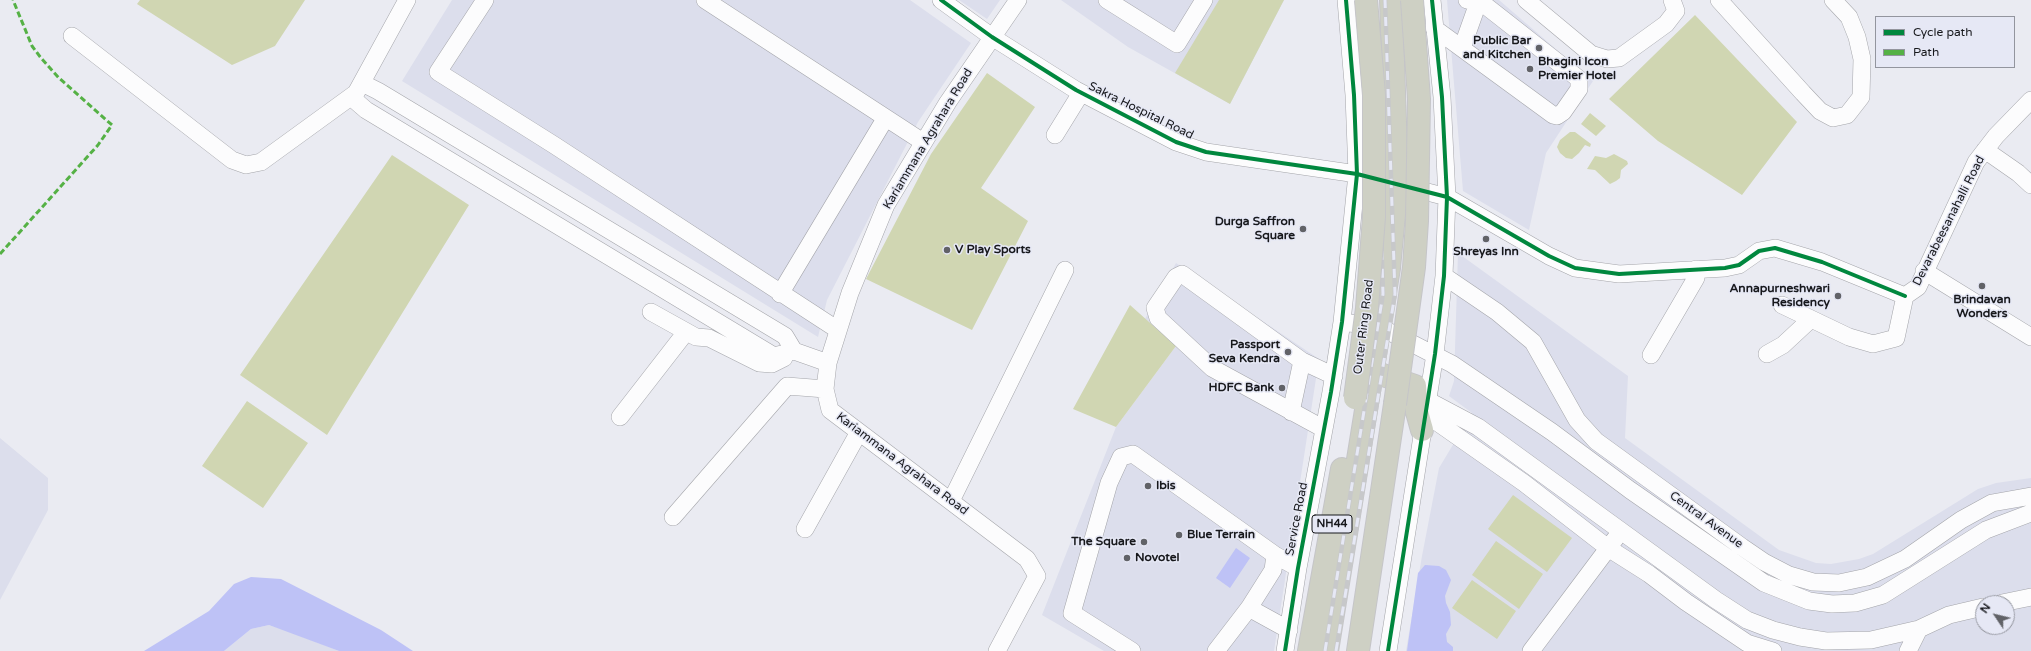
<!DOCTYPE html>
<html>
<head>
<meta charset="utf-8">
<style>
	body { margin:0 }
	#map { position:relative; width:2031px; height:651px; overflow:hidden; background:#eaebf2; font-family:"Varela Round",sans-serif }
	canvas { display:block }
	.legend { position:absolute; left:1875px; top:16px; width:140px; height:52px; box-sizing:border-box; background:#e6e8f5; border:1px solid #93959e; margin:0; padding:5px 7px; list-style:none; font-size:12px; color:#17181c }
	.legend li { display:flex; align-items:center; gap:8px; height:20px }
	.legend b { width:20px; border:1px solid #93959e }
	.north { position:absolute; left:1975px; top:595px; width:40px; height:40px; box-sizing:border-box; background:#e6e8f5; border:1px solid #93959e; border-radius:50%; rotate:305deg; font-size:11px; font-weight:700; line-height:16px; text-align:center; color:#17181c }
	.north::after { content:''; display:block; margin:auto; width:14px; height:18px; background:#616267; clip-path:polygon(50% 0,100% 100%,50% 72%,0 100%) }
</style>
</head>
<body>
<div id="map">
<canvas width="2031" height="651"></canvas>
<ul class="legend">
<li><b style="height:5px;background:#00873e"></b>Cycle path</li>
<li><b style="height:5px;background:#55b145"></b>Path</li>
</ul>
<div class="north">N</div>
</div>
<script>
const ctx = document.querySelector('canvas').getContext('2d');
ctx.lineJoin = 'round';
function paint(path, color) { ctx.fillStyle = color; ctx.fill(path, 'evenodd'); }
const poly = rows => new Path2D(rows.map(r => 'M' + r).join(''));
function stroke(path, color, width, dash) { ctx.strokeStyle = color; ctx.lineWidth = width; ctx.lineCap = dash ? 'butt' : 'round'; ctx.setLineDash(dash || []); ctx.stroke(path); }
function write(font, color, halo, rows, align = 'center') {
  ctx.font = font + ' "Varela Round",sans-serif'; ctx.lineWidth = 3; ctx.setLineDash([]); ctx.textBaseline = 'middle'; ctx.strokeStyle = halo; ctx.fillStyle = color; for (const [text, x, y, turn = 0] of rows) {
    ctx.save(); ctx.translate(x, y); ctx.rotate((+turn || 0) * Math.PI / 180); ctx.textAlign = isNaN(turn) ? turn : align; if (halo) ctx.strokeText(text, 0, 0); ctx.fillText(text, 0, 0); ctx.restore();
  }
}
paint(poly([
	[452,0,910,0,971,43,918,122,827,300,818,337,402,81],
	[959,0,1000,0,987,19],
	[1061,0,1284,0,1230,104,1128,47],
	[1447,0,1499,0,1593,81,1546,153,1529,230,1463,191],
	[1458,253,1628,376,1625,438,1779,550,1816,563,1831,564,1859,559,1873,554,1978,489,1996,483,2031,478,2031,651,1406,651,1422,556,1439,468,1472,413,1449,396,1454,381],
	[1983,603,2007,603,2007,627,1983,627],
	[1176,263,1319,359,1274,651,1104,651,1042,615,1116,427,1176,346,1145,319],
	[0,438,48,478,48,510,0,600],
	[269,625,285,630,339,651,224,651,251,629]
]), '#dcdeec');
paint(poly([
	[140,0,305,0,275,46,232,65,137,4],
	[1219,0,1284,0,1230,104,1175,73],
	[1695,15,1797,122,1742,195,1658,141,1609,99],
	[987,73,1035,107,981,188,1028,221,972,330,866,279,931,154],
	[1590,113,1606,126,1596,136,1581,124],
	[1570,132,1575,132,1591,144,1590,147,1585,145,1579,153,1572,159,1566,158,1560,153,1557,147,1560,140],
	[1614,154,1627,161,1628,164,1621,170,1620,178,1616,181,1610,184,1595,170,1587,169,1595,156,1606,158],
	[392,155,469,205,327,435,240,375],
	[1130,305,1176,346,1116,427,1073,409],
	[247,401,308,443,263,508,202,466],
	[1513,495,1572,538,1547,572,1488,529],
	[1496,541,1543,574,1519,609,1472,575],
	[1472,580,1516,611,1497,639,1452,608]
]), '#d0d6b2');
paint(poly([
	[1236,548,1250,558,1230,588,1216,578],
	[1425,565,1439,566,1446,570,1451,580,1445,596,1446,603,1450,612,1451,625,1446,634,1447,642,1453,647,1453,651,1407,651,1418,573],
	[251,577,281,579,381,630,413,651,339,651,269,625,251,629,224,651,144,651,209,611,234,584]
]), '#bec2f6');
const minor = poly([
	[485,0,438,72,554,145,838,330],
	[705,0,923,142],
	[941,0,992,37,1076,90,1176,142,1206,152,1357,174,1447,197,1549,256,1575,268,1619,274,1725,268,1739,265,1759,251,1775,248,1822,262,1905,296],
	[1107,0,1177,44,1204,0],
	[1526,0,1591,54,1607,59,1619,58,1666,24,1676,11,1672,0],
	[1719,0,1803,93,1820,111,1833,118,1847,115,1861,97,1862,59,1857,37,1849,17,1833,0],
	[1434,28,1553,115,1557,116,1563,112,1579,89,1579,79,1486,6,1467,0],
	[72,36,232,160,246,165,261,162,356,93,407,0],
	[1462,48,1478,3],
	[362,83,378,91,785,336,794,351],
	[351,97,366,110,774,356,794,351,828,363],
	[1055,135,1081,93],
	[1985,150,2018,173,2031,185],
	[1924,271,2031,337],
	[1444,276,1497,312,1533,342,1577,420,1596,441,1742,547,1764,562,1789,575,1813,582,1839,583,1867,577,1905,559,1961,520,1992,503,2031,496],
	[780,294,885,119],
	[1905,296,1918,287,1976,162,1996,136,2031,100],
	[1782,305,1849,337,1873,344,1896,338,1905,296],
	[651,312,696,337,709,338,759,363,772,364,784,358],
	[1342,322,1380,327,1452,364,1552,432,1630,490,1764,583,1809,601,1832,604,1855,603,1883,595,1986,530,2031,513],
	[1767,354,1783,345,1811,319],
	[1651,355,1696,278,1696,269],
	[1427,400,1478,427,1716,600,1747,620,1773,630,1800,637,1826,641,1871,640,1919,629,1949,615,1983,607],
	[1291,412,1302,361],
	[1424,413,1524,483,1608,548,1649,574,1686,602,1747,643,1773,651],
	[620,417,686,332],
	[1324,429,1212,368,1158,318,1155,308,1176,277,1182,274,1302,361,1334,376],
	[951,501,1065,270],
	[673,517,787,386,825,389],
	[805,529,859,432],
	[2002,603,2031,597],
	[1249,608,1289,630],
	[997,651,1037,576,1027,559,830,410,825,389,828,363,850,293,886,205,948,102,1018,0],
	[1132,651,1072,613,1109,483,1121,457,1133,454,1275,555,1298,568],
	[1216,651,1249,608,1273,570,1275,555],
	[1285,651,1298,568,1331,392,1342,322,1357,174,1354,95,1346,0],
	[1388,651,1435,354,1444,276,1447,197,1442,97,1432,0],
	[1531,651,1615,539],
	[1908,651,1919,629]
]);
const highway = poly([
	[1380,374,1415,386,1417,412,1422,430],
	[1309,651,1342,469],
	[1327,651,1389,268,1397,183,1391,0],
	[1358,651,1395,404]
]);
stroke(minor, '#a4a5aa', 18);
stroke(highway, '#c5c5c8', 24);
stroke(minor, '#fcfcfd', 17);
stroke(highway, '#ced0c4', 22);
const rail = poly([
	[1325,651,1383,294,1374,0],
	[1336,651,1395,294,1385,0]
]);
stroke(rail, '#c7c8ca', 4.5);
stroke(rail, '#e6e8f5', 3, [9]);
const highwayBridge = poly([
	[1355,398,1367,308,1374,217,1374,95,1366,0],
	[1395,404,1414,267,1417,221,1419,99,1412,0]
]);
stroke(highwayBridge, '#c5c5c8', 24, []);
stroke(highwayBridge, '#ced0c4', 22);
stroke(poly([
	[0,254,98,145,112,125,59,78,41,58,32,46,13,0]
]), '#55b145', 3, [6, 3]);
stroke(poly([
	[941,0,992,37,1076,90,1176,142,1206,152,1357,174,1447,197,1549,256,1575,268,1619,274,1725,268,1739,265,1759,251,1775,248,1822,262,1905,296],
	[1285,651,1298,568,1331,392,1342,322,1357,174,1354,95,1346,0],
	[1388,651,1435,354,1444,276,1447,197,1442,97,1432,0]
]), '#00873e', 4);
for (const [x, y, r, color] of [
	[1539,48,4,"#616267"],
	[1530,69,4,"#616267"],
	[1303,229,4,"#616267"],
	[1486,239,4,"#616267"],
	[947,250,4,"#616267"],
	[1982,286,4,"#616267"],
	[1838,296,4,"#616267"],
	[1288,352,4,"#616267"],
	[1282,388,4,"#616267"],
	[1148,486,4,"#616267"],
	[1179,535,4,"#616267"],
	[1144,542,4,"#616267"],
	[1127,558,4,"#616267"]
]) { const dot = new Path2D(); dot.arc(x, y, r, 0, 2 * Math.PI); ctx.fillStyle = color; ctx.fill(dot); stroke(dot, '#e6e8f5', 1.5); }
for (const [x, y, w] of [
	[1332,524,40]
]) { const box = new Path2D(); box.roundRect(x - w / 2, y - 9, w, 18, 3); ctx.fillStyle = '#e6e8f5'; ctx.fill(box); stroke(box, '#17181c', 1); }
write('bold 11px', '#17181c', null, [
	["NH44",1332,524]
]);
write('bold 12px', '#17181c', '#e6e8f5', [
	["Public Bar",1531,41],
	["and Kitchen",1531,55],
	["Bhagini Icon",1538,62,"left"],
	["Premier Hotel",1538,76,"left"],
	["Durga Saffron",1295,222],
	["Square",1295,236],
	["V Play Sports",955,250,"left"],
	["Shreyas Inn",1486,252,"center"],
	["Annapurneshwari",1830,289],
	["Residency",1830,303],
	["Brindavan",1982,300,"center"],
	["Wonders",1982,314,"center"],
	["Passport",1280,345],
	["Seva Kendra",1280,359],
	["HDFC Bank",1274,388],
	["Ibis",1156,486,"left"],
	["Blue Terrain",1187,535,"left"],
	["The Square",1136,542],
	["Novotel",1135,558,"left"]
], 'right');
write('12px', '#17181c', '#e6e8f5', [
	["Sakra Hospital Road",1141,111,26],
	["Kariammana Agrahara Road",928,139,-59],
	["Devarabeesanahalli Road",1949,221,-63],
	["Outer Ring Road",1364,327,-83],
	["Kariammana Agrahara Road",902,464,37],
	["Service Road",1297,519,-79],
	["Central Avenue",1706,520,36]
]);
</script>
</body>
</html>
